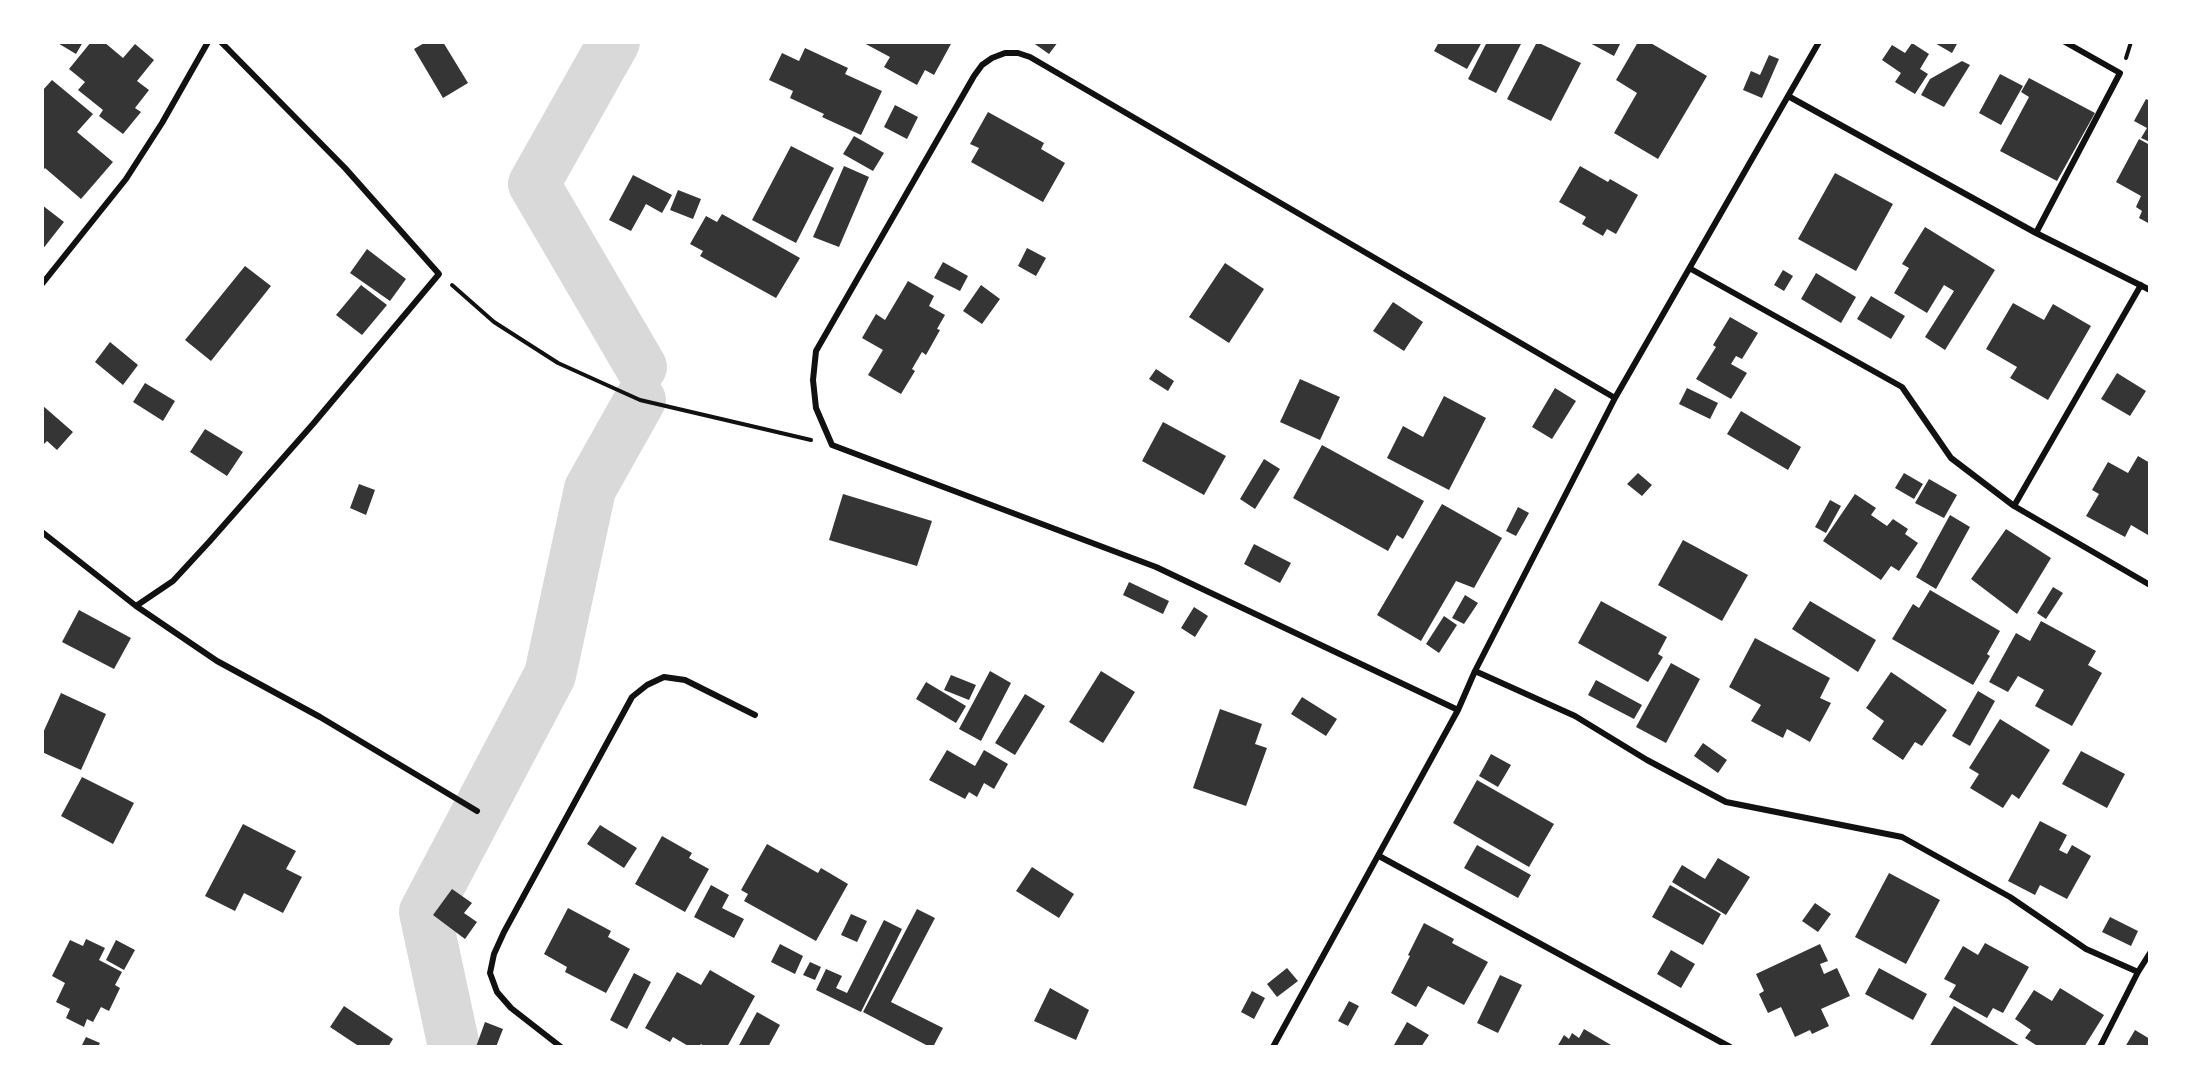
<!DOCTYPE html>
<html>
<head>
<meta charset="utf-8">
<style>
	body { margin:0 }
	#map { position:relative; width:2192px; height:1089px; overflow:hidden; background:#fff; font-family:Inter,sans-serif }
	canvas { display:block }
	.frame { position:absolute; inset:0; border:44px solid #fff; pointer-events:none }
</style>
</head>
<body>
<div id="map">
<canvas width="2192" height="1089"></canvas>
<div class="frame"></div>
</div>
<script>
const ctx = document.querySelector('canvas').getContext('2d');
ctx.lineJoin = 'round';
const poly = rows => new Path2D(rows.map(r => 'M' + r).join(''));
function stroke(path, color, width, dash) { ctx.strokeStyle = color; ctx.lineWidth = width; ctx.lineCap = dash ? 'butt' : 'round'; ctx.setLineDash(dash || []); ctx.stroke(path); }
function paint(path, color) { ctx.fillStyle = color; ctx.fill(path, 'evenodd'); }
stroke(poly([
	[614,42,534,184,641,367],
	[454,1047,425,912,550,675,590,489,640,400]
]), '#d9d9d9', 52);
paint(poly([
	[56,42,83,42,76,54],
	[91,42,104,42,123,58,135,44,154,60,137,81,149,90,135,108,141,112,123,134,99,116,103,110,78,90,85,82,69,69],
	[426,42,443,42,468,83,443,98,414,49],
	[862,42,952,42,934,75,925,70,917,85,884,67,890,57],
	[1032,42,1058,42,1049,54],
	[1439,42,1482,42,1467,69,1434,51],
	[1487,42,1522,42,1496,93,1468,79],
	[1537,42,1581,63,1551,121,1507,99],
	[1588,42,1621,42,1614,56],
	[1638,42,1649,42,1707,76,1658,159,1614,133,1637,93,1616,80],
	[1933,42,1958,42,1952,53],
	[1912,43,1929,54,1920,69,1928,74,1915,94,1895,82,1901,73,1882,60,1892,45,1905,53],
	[805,48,848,68,845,74,882,91,861,135,822,117,824,114,790,98,793,91,769,80,782,53,799,61],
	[1769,55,1779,59,1762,98,1743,90,1751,71,1760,75],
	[1962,61,1970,65,1944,107,1921,95,1930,79],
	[2000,74,2023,86,2001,125,1979,113],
	[2029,78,2095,113,2057,181,2000,151,2029,97,2021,92],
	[52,80,93,114,77,132,113,162,81,199,45,168,42,172,42,91],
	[2146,99,2150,101,2150,142,2141,138,2147,128,2134,121],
	[895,105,918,117,907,139,884,127],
	[988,112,1044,143,1041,149,1065,163,1043,202,971,162,979,148,970,144],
	[854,136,884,153,873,171,843,154],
	[2139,139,2150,145,2150,224,2139,218,2142,211,2136,207,2141,196,2116,182],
	[791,146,834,168,796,243,752,220],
	[844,166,869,177,839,247,813,237],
	[1580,166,1608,182,1610,179,1638,195,1616,234,1607,229,1603,236,1582,224,1586,217,1559,202],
	[1835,173,1893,204,1856,271,1798,239],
	[633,175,672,195,662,213,646,204,631,231,609,220],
	[678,190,701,199,693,219,670,210],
	[42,205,64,222,42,250],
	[722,214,800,258,776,298,700,256,703,251,690,244,706,216,717,222],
	[1925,227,1995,270,1945,350,1925,337,1954,291,1944,285,1927,313,1894,293,1909,268,1902,264],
	[1027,248,1046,258,1036,276,1018,266],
	[367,249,406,279,390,301,350,273],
	[943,262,968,276,960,291,934,278],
	[1225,263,1264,289,1229,343,1189,317],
	[245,266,271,286,211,361,185,340],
	[1783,270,1793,276,1784,291,1774,285],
	[1816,273,1856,297,1841,323,1801,299],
	[908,281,934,296,929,306,945,315,937,329,940,330,926,355,922,352,912,369,915,371,901,394,868,375,883,350,862,338,876,314,885,320],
	[361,285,387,305,362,335,336,315],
	[981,285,1000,299,982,324,963,311],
	[1871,296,1905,316,1891,339,1857,319],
	[1393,302,1423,322,1404,351,1373,331],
	[2013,303,2044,320,2053,304,2091,326,2048,400,2010,378,2017,367,1986,349],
	[1730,317,1758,333,1742,359,1736,356,1731,364,1747,373,1731,399,1696,379,1716,347,1713,345],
	[110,342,138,365,123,385,95,362],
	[1156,369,1174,381,1168,391,1149,379],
	[2117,373,2146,391,2130,416,2101,399],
	[1300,379,1340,397,1320,440,1280,422],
	[145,383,175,401,163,421,133,402],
	[1555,388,1576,401,1552,439,1532,427],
	[1687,388,1718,403,1710,419,1679,404],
	[1444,396,1486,418,1449,490,1387,458,1403,426,1423,437],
	[42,405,73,432,57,450,47,441,42,446],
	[1741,411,1801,447,1788,470,1727,434],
	[1163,422,1226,456,1204,495,1142,461],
	[205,429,243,452,227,476,190,452],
	[1322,445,1424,501,1403,539,1397,535,1388,551,1293,498],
	[2138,456,2150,463,2150,531,2148,535,2131,525,2125,537,2086,516,2099,494,2092,490,2108,462,2128,473],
	[1264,459,1280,469,1255,509,1240,499],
	[1638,473,1652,485,1642,496,1627,484],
	[1904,473,1923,484,1914,499,1895,488],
	[1929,479,1957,495,1944,518,1915,503],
	[359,484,375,490,366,515,350,508],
	[843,494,932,521,917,566,829,540],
	[1855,494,1876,508,1871,515,1887,526,1893,519,1908,529,1905,534,1918,543,1899,571,1891,566,1881,580,1823,541],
	[1830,500,1841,506,1826,533,1815,527],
	[1442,504,1502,538,1474,588,1456,581,1421,641,1377,615],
	[1518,507,1529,513,1516,536,1506,531],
	[1950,515,1970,527,1936,589,1916,577],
	[2006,529,2051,558,2017,614,1971,579],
	[1683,540,1748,575,1722,621,1658,585],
	[1254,544,1291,563,1280,583,1244,564],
	[1129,582,1169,601,1163,614,1123,595],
	[2053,587,2063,593,2046,619,2037,613],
	[1930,590,2000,631,1987,654,1990,656,1973,685,1892,639,1913,604,1919,608],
	[1465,595,1478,603,1464,624,1452,618],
	[1601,601,1667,637,1658,654,1663,657,1648,682,1578,643],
	[1810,601,1876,640,1858,672,1792,629],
	[1194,607,1208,616,1195,637,1181,628],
	[79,610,131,638,114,669,62,642],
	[1444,616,1457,625,1439,653,1426,644],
	[2041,621,2096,651,2088,665,2102,673,2072,726,2035,706,2044,690,2018,676,2008,692,1989,682,2016,633,2030,641],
	[1755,638,1830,678,1820,698,1831,703,1810,742,1787,729,1783,738,1751,721,1761,705,1729,687],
	[1671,663,1700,679,1666,743,1636,727],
	[990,671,1011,683,981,741,959,729],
	[1101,671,1135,692,1103,743,1069,722],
	[1891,672,1947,710,1922,746,1915,742,1903,760,1872,739,1884,721,1866,708],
	[951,675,976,685,969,700,944,690],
	[1596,680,1642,705,1634,719,1588,695],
	[926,682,966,706,956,723,916,699],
	[1978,691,1995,701,1970,746,1952,736],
	[61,693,106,714,81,770,42,752,42,735],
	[1025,694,1045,706,1015,755,995,743],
	[1302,697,1337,719,1326,736,1291,714],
	[1220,709,1262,724,1255,744,1267,748,1246,806,1193,788],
	[2000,719,2050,750,2019,799,2012,794,2003,808,1970,788,1979,774,1969,768],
	[1703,743,1727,760,1718,773,1694,756],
	[947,750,975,766,984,750,1008,764,994,789,984,783,977,797,969,792,965,799,929,780],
	[2081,751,2125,774,2107,808,2062,784],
	[1491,754,1511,765,1498,787,1479,776],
	[82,777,134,803,113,844,61,816],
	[1477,780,1554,824,1529,867,1453,823],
	[2040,821,2067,835,2059,850,2067,854,2072,845,2091,856,2067,899,2040,885,2035,895,2008,881],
	[243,824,296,851,286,869,302,877,283,913,244,893,235,911,205,896],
	[600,825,637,848,624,868,587,844],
	[662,836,692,853,689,858,709,869,685,912,635,884],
	[767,844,818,873,821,868,848,884,816,941,744,901,748,894,741,890],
	[1477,845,1531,875,1518,898,1464,868],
	[1718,858,1750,877,1726,915,1672,882,1682,865,1705,879],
	[1032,867,1074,894,1059,918,1016,891],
	[1889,873,1940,900,1906,964,1855,937],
	[711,885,729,895,722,908,744,919,734,938,694,917],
	[1670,885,1721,914,1703,945,1652,917],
	[452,889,472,903,464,913,477,922,465,939,433,915],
	[1815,903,1831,914,1818,932,1802,921],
	[568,908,611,931,608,937,630,949,606,993,565,972,567,967,544,954],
	[917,909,935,918,891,1002,943,1028,933,1047,930,1047,863,1012],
	[851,914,867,921,857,942,841,935],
	[2110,917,2138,931,2131,946,2102,932],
	[884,920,902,929,861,1012,816,990,826,969,842,976,836,988,847,993],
	[1424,923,1454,939,1452,943,1488,962,1464,1005,1428,986,1416,1007,1391,993,1410,956,1408,955],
	[86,939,105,948,99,960,122,972,115,985,120,988,109,1011,101,1007,93,1022,87,1019,84,1027,66,1018,70,1009,56,1002,65,983,52,976,70,940,83,946],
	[116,940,135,950,124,970,106,960],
	[1985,943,2029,967,2003,1013,1993,1008,1987,1018,1949,997,1956,985,1944,979,1963,946,1978,955],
	[780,944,803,956,795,974,771,962],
	[1820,944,1828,961,1820,964,1824,974,1837,968,1850,996,1821,1009,1829,1026,1812,1034,1810,1030,1795,1037,1781,1007,1768,1013,1759,994,1764,991,1756,974],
	[1671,950,1695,964,1681,988,1657,974],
	[810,962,821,967,815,980,803,975],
	[1287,968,1298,981,1277,997,1267,984],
	[1879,968,1927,994,1913,1020,1865,994],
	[710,970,755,996,727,1047,706,1047,701,1044,699,1047,690,1047,673,1037,670,1042,645,1028,677,972,701,985],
	[634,973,651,982,627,1029,610,1020],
	[1500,975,1522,985,1498,1033,1477,1023],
	[1050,988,1089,1010,1076,1040,1034,1021],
	[2060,988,2104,1015,2084,1047,2039,1047,2025,1038,2031,1030,2015,1019,2034,990,2052,1001],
	[1252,991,1265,998,1254,1019,1241,1012],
	[1349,1001,1359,1006,1348,1026,1338,1021],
	[344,1006,393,1039,388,1047,360,1047,330,1027],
	[1954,1006,2022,1047,1929,1047],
	[757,1012,780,1025,768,1047,738,1047],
	[485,1022,503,1029,496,1047,476,1047],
	[1407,1022,1429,1035,1421,1047,1398,1047,1394,1045],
	[1584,1029,1611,1045,1609,1047,1557,1047,1564,1035,1569,1039,1572,1033,1579,1038],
	[2135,1030,2150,1039,2148,1047,2125,1047],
	[86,1037,100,1043,98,1047,81,1047]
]), '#353535');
stroke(poly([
	[2126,58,2131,42],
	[452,285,494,322,558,363,640,400,811,440]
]), '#111', 4);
stroke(poly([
	[1788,96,2036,233,2150,290],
	[2036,233,2120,73,2065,42],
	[1691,269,1902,387,1951,458,2014,506,2150,585],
	[42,284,126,179,162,123,208,42],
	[2014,506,2141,285],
	[42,532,136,606,217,661,320,717,477,811],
	[136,606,173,581,209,542,313,424,439,274,345,168,221,42],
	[1475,671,1575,716,1647,760,1726,802,1902,837,2010,897,2086,949,2138,972],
	[1458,710,1156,567,832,445,816,408,813,380,816,351,974,76,982,65,992,58,1005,53,1018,53,1030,57,1615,398],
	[1379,856,1730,1047],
	[561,1047,511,1008,497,992,490,973,494,954,504,932,632,697,647,685,664,677,685,680,755,715],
	[1273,1047,1458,710,1475,671,1615,398,1819,42],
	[2100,1047,2138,972,2150,953]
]), '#111', 6);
</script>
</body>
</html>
